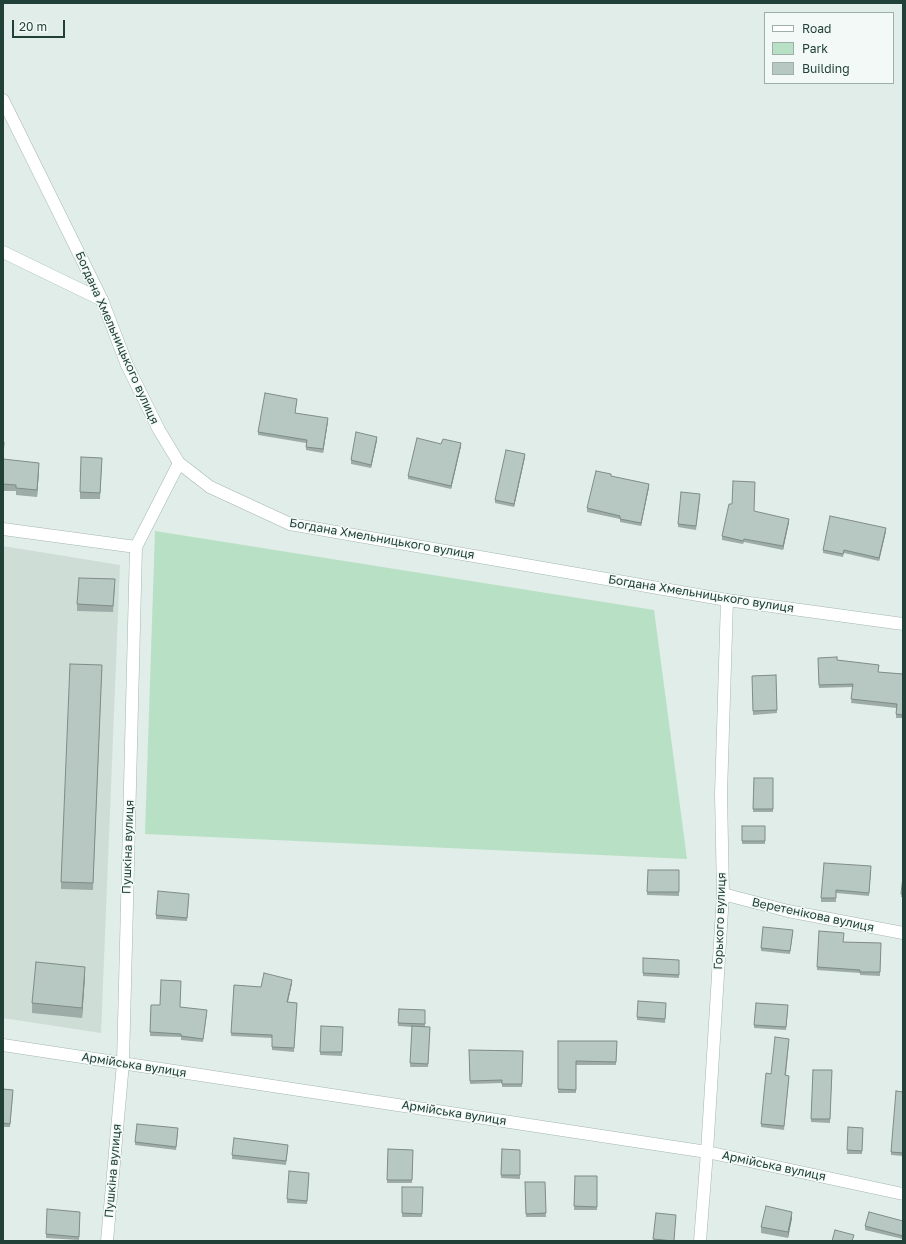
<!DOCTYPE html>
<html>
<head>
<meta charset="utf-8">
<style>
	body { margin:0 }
	#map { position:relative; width:906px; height:1244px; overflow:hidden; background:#e1ede8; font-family:"Golos Text",sans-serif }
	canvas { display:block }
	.frame { position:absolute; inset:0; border:4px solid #204038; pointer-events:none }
	.legend { position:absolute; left:764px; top:12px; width:130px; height:72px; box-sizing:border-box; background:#f2f9f6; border:1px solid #9eafaa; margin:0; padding:5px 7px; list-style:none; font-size:12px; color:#204038 }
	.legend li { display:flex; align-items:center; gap:8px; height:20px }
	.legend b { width:20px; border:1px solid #9eafaa }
	.scale { position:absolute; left:12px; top:20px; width:53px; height:18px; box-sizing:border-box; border:2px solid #204038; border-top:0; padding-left:5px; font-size:12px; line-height:14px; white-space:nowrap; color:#204038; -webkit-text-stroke:3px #f2f9f6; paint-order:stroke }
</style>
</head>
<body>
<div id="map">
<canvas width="906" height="1244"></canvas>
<div class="frame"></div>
<ul class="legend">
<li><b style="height:5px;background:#fff"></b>Road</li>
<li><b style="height:11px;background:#b8e0c4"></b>Park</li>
<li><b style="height:11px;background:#b6c8c1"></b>Building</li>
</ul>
<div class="scale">20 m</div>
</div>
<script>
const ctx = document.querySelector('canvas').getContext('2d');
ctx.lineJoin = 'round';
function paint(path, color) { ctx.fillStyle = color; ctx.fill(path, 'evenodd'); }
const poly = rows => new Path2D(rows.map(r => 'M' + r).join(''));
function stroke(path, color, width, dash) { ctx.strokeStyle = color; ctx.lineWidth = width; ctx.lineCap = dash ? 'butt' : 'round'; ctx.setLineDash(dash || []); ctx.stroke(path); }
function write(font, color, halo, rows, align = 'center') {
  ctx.font = font + ' "Golos Text",sans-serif'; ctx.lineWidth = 3; ctx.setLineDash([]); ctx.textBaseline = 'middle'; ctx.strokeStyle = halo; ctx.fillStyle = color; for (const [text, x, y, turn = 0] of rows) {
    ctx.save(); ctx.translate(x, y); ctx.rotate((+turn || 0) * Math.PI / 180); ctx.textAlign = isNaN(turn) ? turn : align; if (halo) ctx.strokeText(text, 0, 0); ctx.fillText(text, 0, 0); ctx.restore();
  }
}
paint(poly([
	[3,546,120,565,101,1033,3,1018]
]), '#cfddd7');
paint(poly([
	[155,531,654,610,687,859,145,834]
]), '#b8e0c4');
const minor = poly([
	[3,252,102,300],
	[3,529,136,547],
	[723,894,788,911,903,933],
	[3,1045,707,1152,903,1194],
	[107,1241,123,1063,136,547,179,463],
	[700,1241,707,1152,723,894,721,794,727,600]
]);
const tertiary = poly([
	[3,100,102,300,127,365,159,430,179,463,210,487,290,524,727,600,903,624]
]);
stroke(minor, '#a3b6b0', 13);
stroke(tertiary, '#a3b6b0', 13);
stroke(minor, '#fff', 12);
stroke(tertiary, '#fff', 12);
paint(poly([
	[297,402,295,413,328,421,323,453,306,450,306,443,258,435,258,432],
	[377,440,371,468,351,464,351,460],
	[3,442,4,448,3,459,39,470,37,497,16,495,16,491,3,491],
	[441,444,461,446,451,489,408,479,408,476],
	[525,457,514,507,495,503,495,500],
	[102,464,100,499,80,499,80,492],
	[611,476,649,487,641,526,620,522,620,519,587,512,587,508],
	[700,498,696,530,678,527,678,524],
	[754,511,789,522,783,550,744,542,743,544,722,540,722,536],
	[886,531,879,561,844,553,843,557,823,553,823,550],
	[115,586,113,612,77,611,77,604],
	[818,658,837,660,878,672,903,674,903,718,896,718,896,708,851,703,853,687,819,688],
	[102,665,93,890,61,889,61,882],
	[776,675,777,713,753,715,752,676],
	[754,778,773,778,773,812,753,812],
	[742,826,765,826,765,844,742,844],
	[648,870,679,870,679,896,647,895],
	[871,870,869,896,836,893,836,902,821,902,821,898],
	[903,876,903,897,901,897],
	[189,898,187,921,156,919,156,915],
	[793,933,790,954,761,951,761,948],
	[844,942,881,943,880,976,860,975,860,973,817,970,817,967],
	[643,958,679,960,679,978,643,976],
	[85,976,82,1018,32,1013,32,1003],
	[292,983,288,1002,297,1003,294,1052,272,1050,272,1038,231,1036,234,985,261,987],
	[151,1005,180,1007,207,1013,203,1042,181,1040,181,1037,150,1036],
	[666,1006,665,1023,637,1020,637,1017],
	[399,1009,425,1010,425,1027,430,1027,428,1067,410,1067,412,1027,398,1026],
	[788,1009,786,1030,754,1028,754,1025],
	[321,1026,343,1027,342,1056,320,1055],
	[558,1041,617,1041,616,1065,576,1065,576,1093,558,1093],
	[789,1042,786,1075,789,1079,784,1130,761,1127,761,1124,771,1074],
	[469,1050,523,1051,522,1087,502,1087,502,1083,470,1084],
	[813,1070,832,1070,830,1123,811,1122],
	[3,1089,13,1094,10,1127,3,1127],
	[903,1092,903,1156,891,1155,891,1152],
	[848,1127,863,1128,862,1154,847,1154],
	[178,1132,176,1150,135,1145,135,1142],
	[288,1148,286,1165,232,1159,232,1155],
	[388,1149,413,1150,412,1183,387,1183],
	[502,1149,520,1150,520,1179,501,1178],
	[309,1176,307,1204,287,1203,287,1199],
	[575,1176,597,1176,597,1210,574,1210],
	[525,1182,545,1182,546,1217,526,1217],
	[402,1187,423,1187,422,1217,402,1217],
	[80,1212,79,1240,46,1238,46,1234],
	[656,1213,674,1241,653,1241],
	[792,1218,788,1238,761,1233,761,1227],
	[903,1221,903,1239,865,1230,865,1226]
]), '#9daca6');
paint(poly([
	[328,418,328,421,323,453,323,449],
	[377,437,377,440,371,468,371,465],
	[461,443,461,446,451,489,451,486],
	[525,454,525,457,514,507,514,504],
	[39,463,39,470,37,497,37,490],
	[649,484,649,487,641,526,641,523],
	[789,519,789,522,783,550,783,546],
	[886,528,886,531,879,561,879,558],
	[85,967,85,976,82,1018,82,1008],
	[292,980,292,983,287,1005,287,1002],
	[792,1212,792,1218,788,1238,788,1232]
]), '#7f8c87');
const building = poly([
	[265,393,297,399,295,413,328,418,323,449,306,447,307,440,258,432,265,393],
	[356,432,377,437,371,465,351,460,356,432],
	[417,438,441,444,443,439,461,443,451,486,408,476,417,438],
	[3,442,4,442,3,456,3,442],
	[506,450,525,454,514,504,495,500,506,450],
	[81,457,102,458,100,493,80,492,81,457],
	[3,459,39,463,37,490,16,488,16,485,3,484,3,459],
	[596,471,611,474,611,476,649,484,641,523,620,519,620,516,587,508,596,471],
	[733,481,755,482,754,511,789,519,783,546,744,539,743,541,722,536,729,504,732,504,733,481],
	[681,492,700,494,696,526,678,524,681,492],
	[830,516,886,528,879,558,844,550,843,554,823,550,830,516],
	[79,578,115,579,113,606,77,604,79,578],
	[837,657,837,660,879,665,878,672,903,674,903,715,896,714,897,704,851,699,853,684,819,685,818,658,837,657],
	[70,664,102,665,93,883,61,882,70,664],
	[776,675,777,710,753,711,752,676,776,675],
	[754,778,773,778,773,809,753,809,754,778],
	[742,826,765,826,765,841,742,841,742,826],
	[824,863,871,866,869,893,836,890,836,898,821,898,824,863],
	[648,870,679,870,679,892,647,892,648,870],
	[903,876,903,894,901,894,903,876],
	[158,891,189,894,187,918,156,915,158,891],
	[763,927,793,930,790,951,761,948,763,927],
	[819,931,844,933,843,942,881,943,880,972,860,972,860,970,817,967,819,931],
	[643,958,679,960,679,975,643,973,643,958],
	[36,962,85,967,82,1008,32,1003,36,962],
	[264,973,292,980,287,1002,297,1003,294,1048,272,1047,272,1035,231,1033,234,985,261,987,264,973],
	[161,980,181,981,180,1007,207,1010,203,1039,181,1036,181,1034,150,1032,151,1005,160,1005,161,980],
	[638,1001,666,1003,665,1019,637,1017,638,1001],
	[756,1003,788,1005,786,1027,754,1025,756,1003],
	[399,1009,425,1010,425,1024,398,1023,399,1009],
	[321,1026,343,1027,342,1052,320,1052,321,1026],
	[412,1026,430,1027,428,1064,410,1063,412,1026],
	[775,1037,789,1039,785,1075,789,1076,784,1126,761,1124,766,1073,771,1074,775,1037],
	[558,1041,617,1041,616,1062,576,1061,576,1090,558,1089,558,1041],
	[469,1050,523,1051,522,1084,502,1084,502,1080,470,1081,469,1050],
	[813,1070,832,1070,830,1119,811,1119,813,1070],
	[3,1089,13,1090,10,1124,3,1123,3,1089],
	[896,1091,903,1092,903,1153,891,1152,896,1091],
	[137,1124,178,1128,176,1147,135,1142,137,1124],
	[848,1127,863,1128,862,1151,847,1150,848,1127],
	[234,1138,288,1145,286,1161,232,1155,234,1138],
	[388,1149,413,1150,412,1180,387,1180,388,1149],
	[502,1149,520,1150,520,1175,501,1175,502,1149],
	[289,1171,309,1173,307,1201,287,1199,289,1171],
	[575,1176,597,1176,597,1207,574,1206,575,1176],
	[525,1182,545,1182,546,1213,526,1214,525,1182],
	[402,1187,423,1187,422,1214,402,1213,402,1187],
	[766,1206,792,1212,788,1232,761,1227,766,1206],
	[47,1209,80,1212,79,1237,46,1234,47,1209],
	[869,1212,903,1221,903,1236,865,1226,869,1212],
	[656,1213,676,1215,674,1241,653,1239,656,1213],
	[835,1230,854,1235,852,1241,832,1241,835,1230]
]);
paint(building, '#b6c8c1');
stroke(building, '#7f8c87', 1);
write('12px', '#204038', '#f2f9f6', [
	["Богдана Хмельницького вулиця",117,338,66],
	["Богдана Хмельницького вулиця",382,539,10],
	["Богдана Хмельницького вулиця",701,594,9],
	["Пушкіна вулиця",128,847,-88],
	["Веретенікова вулиця",813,915,12],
	["Горького вулиця",720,921,-88],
	["Армійська вулиця",134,1065,9],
	["Армійська вулиця",454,1113,9],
	["Армійська вулиця",774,1166,12],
	["Пушкіна вулиця",113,1171,-85]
]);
</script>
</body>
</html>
